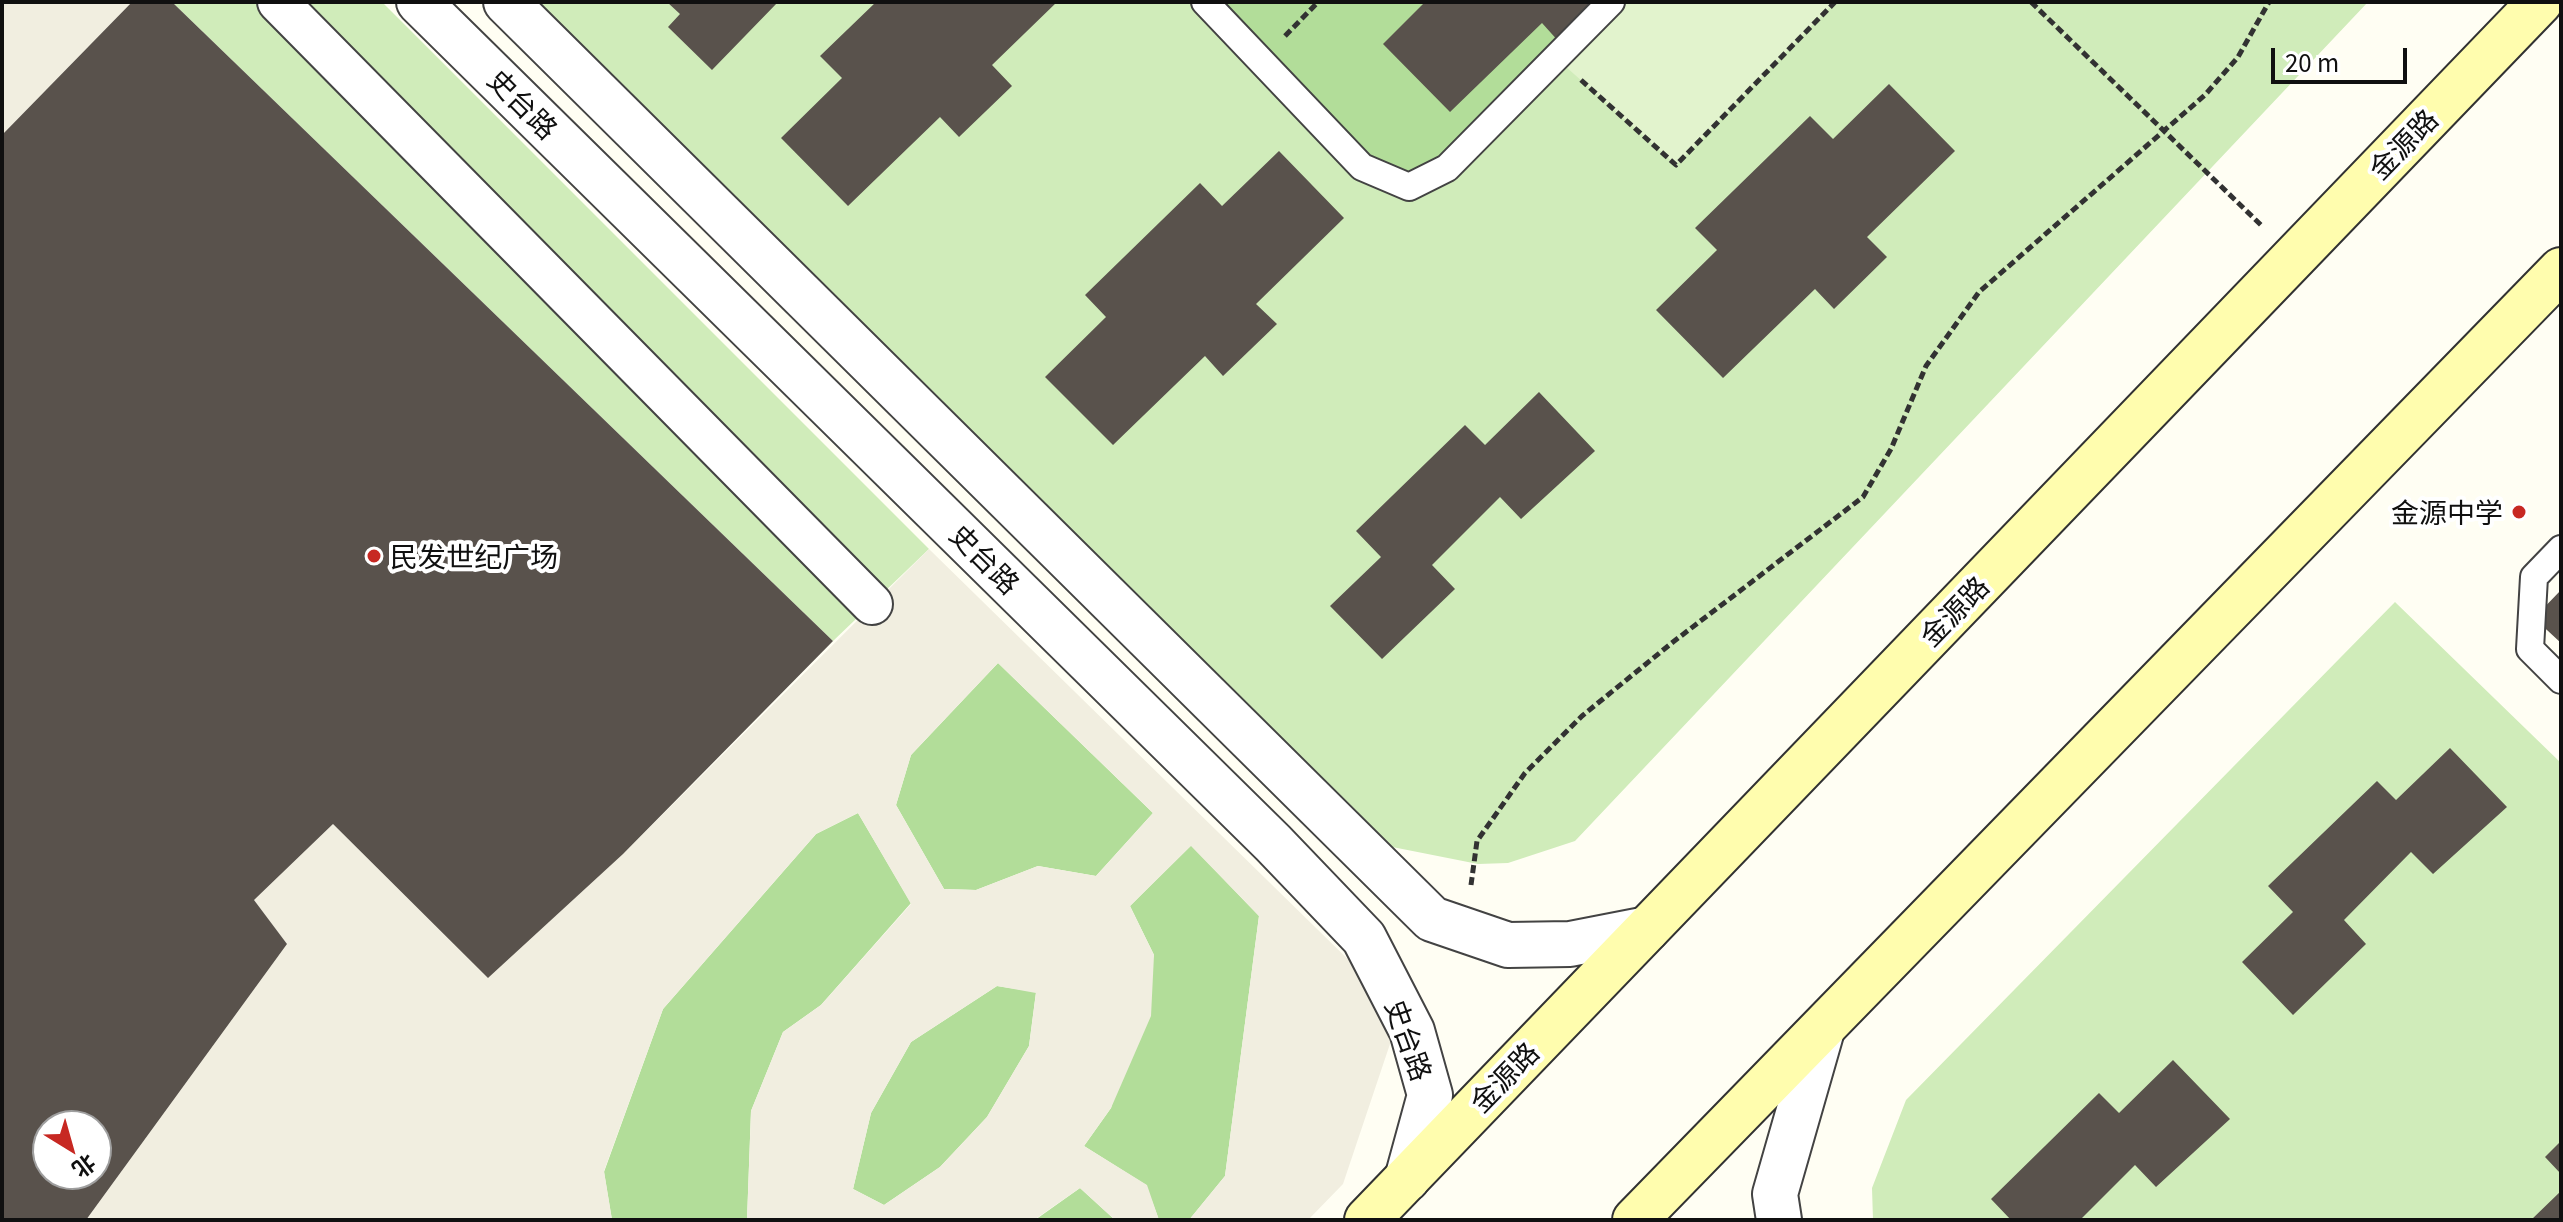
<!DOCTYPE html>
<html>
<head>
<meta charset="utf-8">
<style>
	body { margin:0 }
	#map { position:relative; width:2563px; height:1222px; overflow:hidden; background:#fffef3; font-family:Georgia,"Noto Sans SC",serif }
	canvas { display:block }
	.frame { position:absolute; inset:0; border:4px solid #101010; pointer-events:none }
	.north { position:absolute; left:32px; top:1110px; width:80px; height:80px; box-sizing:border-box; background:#fff; border:2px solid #9f9f9f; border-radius:50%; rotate:143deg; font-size:22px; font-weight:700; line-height:32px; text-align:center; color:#101010 }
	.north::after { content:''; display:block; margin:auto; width:28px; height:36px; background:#c72822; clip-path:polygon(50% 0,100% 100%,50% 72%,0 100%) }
	.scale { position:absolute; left:2271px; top:48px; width:136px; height:36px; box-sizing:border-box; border:4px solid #101010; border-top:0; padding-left:10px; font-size:24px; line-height:28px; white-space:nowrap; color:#101010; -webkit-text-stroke:6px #fff; paint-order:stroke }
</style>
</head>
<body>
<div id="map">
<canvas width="2563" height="1222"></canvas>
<div class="frame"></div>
<div class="north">北</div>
<div class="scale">20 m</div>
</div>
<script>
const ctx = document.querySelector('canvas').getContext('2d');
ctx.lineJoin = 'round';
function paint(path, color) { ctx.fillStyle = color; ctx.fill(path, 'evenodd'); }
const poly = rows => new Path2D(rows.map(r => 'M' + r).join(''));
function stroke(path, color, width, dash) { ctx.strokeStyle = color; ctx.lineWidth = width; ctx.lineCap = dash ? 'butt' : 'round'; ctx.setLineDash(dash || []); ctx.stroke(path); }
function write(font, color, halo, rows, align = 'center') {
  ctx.font = font + ' Georgia,"Noto Sans SC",serif'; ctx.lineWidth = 8; ctx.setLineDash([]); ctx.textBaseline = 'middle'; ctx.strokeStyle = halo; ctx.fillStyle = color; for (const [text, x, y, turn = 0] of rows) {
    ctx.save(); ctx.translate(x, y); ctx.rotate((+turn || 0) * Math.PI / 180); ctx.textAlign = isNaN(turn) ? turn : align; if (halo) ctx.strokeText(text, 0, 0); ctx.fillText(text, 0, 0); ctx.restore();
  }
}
paint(poly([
	[172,2,382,2,929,549,833,641],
	[506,2,2368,2,1575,841,1508,863,1478,864,1347,838],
	[2395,602,2561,763,2561,1220,1873,1220,1872,1188,1906,1100]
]), '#d0ecba');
paint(poly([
	[1206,2,1611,2,1409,187,1362,167],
	[998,663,1153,813,1096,876,1038,866,976,890,944,889,896,805,911,755],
	[858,813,911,903,821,1005,783,1032,751,1111,747,1220,612,1220,604,1172,663,1009,816,834],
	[1191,845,1259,916,1225,1176,1189,1220,1159,1220,1146,1185,1084,1146,1111,1108,1154,955,1130,906],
	[997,986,1036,992,1029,1046,987,1117,940,1167,884,1205,853,1189,871,1113,911,1042],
	[1080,1188,1115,1220,1035,1220]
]), '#b2dd99');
paint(poly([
	[1611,2,1835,2,1676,165,1556,58]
]), '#e2f3cd');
paint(poly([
	[2,2,132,2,2,135],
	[929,549,1363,974,1394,1032,1343,1184,1308,1220,1189,1220,1225,1176,1259,916,1191,846,1130,906,1154,955,1151,1016,1111,1108,1084,1146,1147,1185,1159,1220,1115,1220,1080,1188,1034,1220,747,1220,751,1111,783,1032,821,1005,911,904,858,813,816,834,663,1009,604,1171,612,1220,86,1220,287,944,254,900,333,824,488,978,628,849],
	[998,663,1153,813,1096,876,1038,866,976,890,944,889,896,805,911,755],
	[997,986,1036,993,1029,1046,987,1117,940,1167,884,1205,853,1189,871,1113,911,1042]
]), '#f1eee0');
paint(poly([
	[132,2,172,2,833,641,623,854,488,978,333,824,254,900,287,944,86,1220,2,1220,2,135],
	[48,1126,96,1126,96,1174,48,1174],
	[667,2,778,2,712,70,668,27,680,14],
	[876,2,1057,2,992,65,1012,86,959,137,940,117,848,206,781,138,842,78,820,56],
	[1425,2,1603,2,1560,43,1542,23,1450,112,1383,44],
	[1889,84,1955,151,1867,237,1887,257,1834,309,1815,289,1723,378,1656,310,1717,250,1695,228,1810,116,1833,139],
	[1279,151,1344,218,1256,304,1277,324,1223,376,1205,356,1113,445,1045,377,1106,317,1085,295,1200,183,1222,206],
	[1539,392,1595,451,1521,519,1500,497,1432,565,1455,589,1382,659,1330,606,1381,557,1356,531,1465,425,1485,445],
	[2561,590,2561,643,2534,618],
	[2450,748,2507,807,2433,874,2411,852,2344,920,2366,944,2293,1015,2242,962,2293,912,2268,886,2377,781,2396,800],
	[2173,1060,2230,1119,2156,1187,2135,1165,2080,1220,2011,1220,1991,1199,2099,1093,2119,1113],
	[2561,1141,2561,1174,2545,1157],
	[2561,1191,2561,1220,2531,1220]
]), '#59524c');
const service = poly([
	[1205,2,1362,167,1409,187,1447,168,1611,2],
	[2561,549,2534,577,2530,649,2561,680]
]);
const pedestrian = poly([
	[278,2,872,604]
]);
const tertiary = poly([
	[419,2,1273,843,1364,938,1412,1031,1430,1095,1407,1179],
	[506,2,1432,919,1508,945,1570,944,1647,929],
	[1779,1220,1775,1194,1822,1030]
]);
const secondary = poly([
	[1367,1220,2540,2],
	[1635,1220,2561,270]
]);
stroke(service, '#434343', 30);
stroke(pedestrian, '#434343', 44);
stroke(tertiary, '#434343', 48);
stroke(secondary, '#323232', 48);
stroke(poly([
	[2031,2,2262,226],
	[1285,36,1318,2],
	[1581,80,1676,165,1835,2],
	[1471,885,1477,841,1525,773,1582,716,1673,642,1863,497,1891,449,1926,366,1979,292,2205,95,2238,57,2269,2]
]), '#323232', 5, [8, 4]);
stroke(service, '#fff', 26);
stroke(pedestrian, '#fff', 40);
stroke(tertiary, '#fff', 44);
stroke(secondary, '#fffdae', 44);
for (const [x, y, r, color] of [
	[2519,512,8,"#c72822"],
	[374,556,8,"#c72822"]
]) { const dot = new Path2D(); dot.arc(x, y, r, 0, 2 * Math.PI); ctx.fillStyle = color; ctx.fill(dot); stroke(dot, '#fff', 3); }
write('28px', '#101010', '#fff', [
	["史台路",523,104,45],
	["金源路",2403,144,-46],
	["史台路",985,559,45],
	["金源路",1954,611,-46],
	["史台路",1409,1040,70],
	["金源路",1504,1077,-46]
]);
write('28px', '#101010', '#fff', [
	["金源中学",2503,512],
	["民发世纪广场",390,556,"left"]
], 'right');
</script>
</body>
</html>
